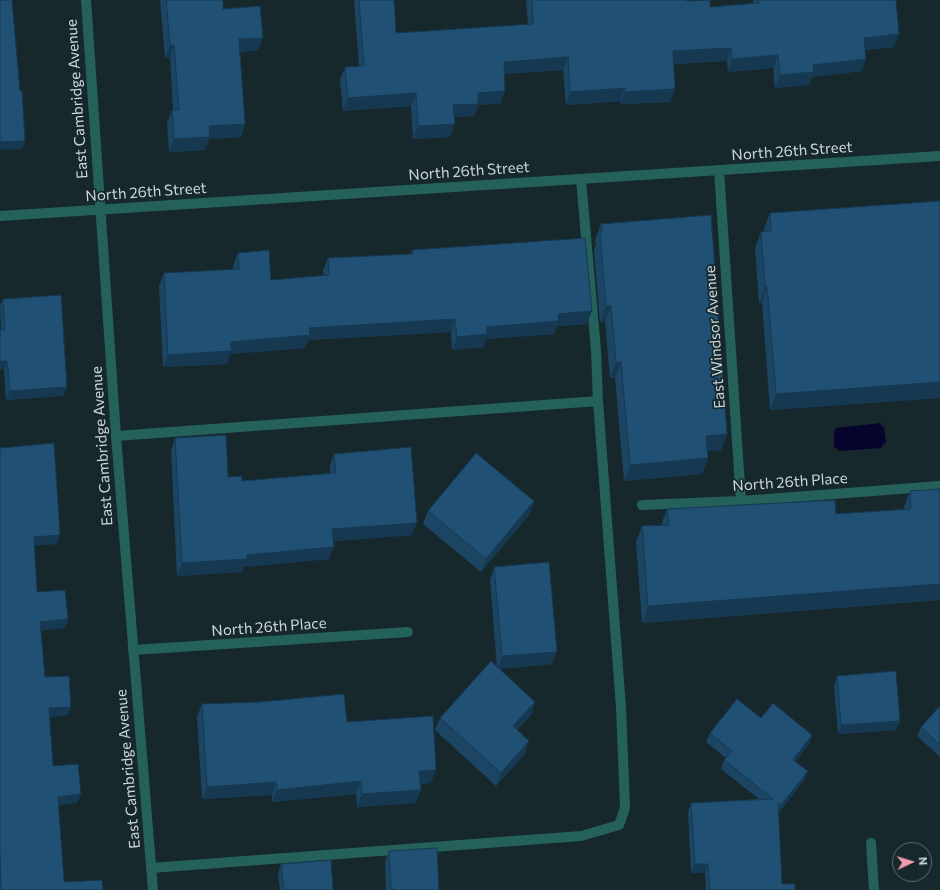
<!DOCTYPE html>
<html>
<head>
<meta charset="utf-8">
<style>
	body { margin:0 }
	#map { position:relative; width:940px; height:890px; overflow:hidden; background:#16282c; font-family:Commissioner,sans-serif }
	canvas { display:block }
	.north { position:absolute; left:892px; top:842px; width:40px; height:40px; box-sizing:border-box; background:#16282c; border:1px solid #5f6e72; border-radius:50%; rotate:86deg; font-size:11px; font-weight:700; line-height:16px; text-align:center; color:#ccd7da }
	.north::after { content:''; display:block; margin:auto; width:14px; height:18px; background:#f29ab0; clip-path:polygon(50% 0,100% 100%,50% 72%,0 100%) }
</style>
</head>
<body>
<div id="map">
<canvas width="940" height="890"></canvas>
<div class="north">N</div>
</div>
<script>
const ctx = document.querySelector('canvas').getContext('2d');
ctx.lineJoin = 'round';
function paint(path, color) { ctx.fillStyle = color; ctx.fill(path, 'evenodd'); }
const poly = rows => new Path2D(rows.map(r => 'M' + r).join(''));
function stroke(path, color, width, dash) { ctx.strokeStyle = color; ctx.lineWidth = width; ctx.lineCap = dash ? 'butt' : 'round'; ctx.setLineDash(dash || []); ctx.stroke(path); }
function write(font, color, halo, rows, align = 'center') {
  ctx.font = font + ' Commissioner,sans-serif'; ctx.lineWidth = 3.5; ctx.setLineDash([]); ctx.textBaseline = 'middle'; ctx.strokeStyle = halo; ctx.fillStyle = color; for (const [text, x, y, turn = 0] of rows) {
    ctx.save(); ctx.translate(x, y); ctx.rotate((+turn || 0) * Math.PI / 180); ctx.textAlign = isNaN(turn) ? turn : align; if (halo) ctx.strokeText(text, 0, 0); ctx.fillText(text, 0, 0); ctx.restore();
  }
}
paint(poly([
	[881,423,881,426,884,427,886,443,883,444,881,448,839,451,837,448,834,448,834,431,836,430,835,428]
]), '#06042d');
stroke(poly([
	[86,0,116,436,153,890],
	[719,170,741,501],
	[0,216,940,156],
	[116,436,598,401,596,351,581,179],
	[642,505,741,501,940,486],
	[133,650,408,632],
	[871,843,874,890],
	[151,868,581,836,619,825,625,808,621,707,598,401]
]), '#25615b', 10);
paint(poly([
	[160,0,223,0,223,9,258,50,240,52,245,124,241,137,209,139,205,150,169,152,167,123,172,110,173,110,170,57,165,58],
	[354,0,394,0,396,33,528,25,526,0,687,0,687,1,710,7,753,3,753,0,896,0,894,47,865,50,862,71,812,77,809,85,775,88,773,68,728,72,727,61,674,64,670,102,621,104,620,101,566,105,563,70,504,74,501,103,478,105,474,116,454,117,450,137,413,139,411,106,343,111,340,80,345,67,359,66],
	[940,201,940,398,770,410,762,303,759,303,755,248,761,232,764,232,764,229,770,213],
	[601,224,727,434,721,450,707,451,708,458,702,474,624,481,615,378,610,378,605,322,600,322,594,250,596,244,595,240],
	[412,250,587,324,557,326,554,334,486,339,483,347,452,350,451,332,308,340,305,348,230,354,227,364,163,367,159,286,164,273,234,270,233,266,238,253,271,280,324,276,323,271,328,258,411,254],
	[3,299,67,387,63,396,6,400,4,370,0,370,0,330,1,330,0,306],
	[175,438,228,477,242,481,330,473,330,466,334,454,412,535,333,541,329,559,244,567,242,572,177,576,171,451],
	[0,448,57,544,34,545,37,592,65,628,41,630,45,677,68,715,49,717,53,766,77,803,58,805,64,882,103,890,0,890],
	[940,489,940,600,642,623,636,542,642,526,661,525,667,509,836,514,904,509,904,507,910,491],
	[534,501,530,514,481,572,423,524,428,511],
	[494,567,552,664,499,669,535,702,531,715,517,730,525,754,496,786,435,730,440,718,497,667,490,580],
	[837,676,900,721,896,730,838,734,834,685],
	[202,704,347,722,431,783,420,784,416,803,357,807,356,794,272,802,272,795,202,799,197,717],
	[940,706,940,757,917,736,921,727],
	[761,718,812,735,809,744,795,762,804,780,778,814,782,884,795,890,706,890,705,873,691,873,688,812,691,803,759,799,721,769,724,760,726,758,706,742,710,733],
	[389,851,439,890,386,890,385,862],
	[281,864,333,890,280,890,278,873]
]), '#1c4564');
paint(poly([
	[899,34,894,47,859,50,864,38],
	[263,38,258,50,235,52,239,39],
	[170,45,174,45,170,57,165,58],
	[731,48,727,61,668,64,673,51],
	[778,55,773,68,728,72,732,59],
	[568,57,563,70,499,74,504,62],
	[866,59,862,71,812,77,809,85,775,88,780,75,813,65],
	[625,88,620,101,566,105,570,92],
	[675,89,670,102,621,104,625,92],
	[505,91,501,103,478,105,474,116,449,117,453,105,478,93],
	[416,93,411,106,343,111,348,98],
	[245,124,241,137,209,139,205,150,169,152,174,139,209,126],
	[455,124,450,137,413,139,418,126],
	[25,141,22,149,0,150,0,142],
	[765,287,767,287,762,303,759,303],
	[606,306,611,306,605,322,600,322],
	[592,311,587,324,557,326,554,334,486,339,483,347,452,350,457,337,487,327,558,314],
	[455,319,451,332,308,340,305,348,230,354,227,364,163,367,168,355,231,342,309,328],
	[0,361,7,361,4,370,0,370],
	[616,362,621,362,615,378,610,378],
	[940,382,940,398,770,410,776,394],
	[67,387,63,396,6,400,10,391],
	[727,434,721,450,701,452,706,436],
	[708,458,702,474,624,481,630,465],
	[534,501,530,514,481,572,486,559],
	[417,523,412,535,327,542,332,529],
	[60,535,57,544,30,546,34,537],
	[334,547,329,559,244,567,242,572,177,576,182,563,247,555],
	[940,584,940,600,642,623,648,606],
	[68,619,65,628,37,631,40,622],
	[557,652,552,664,498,669,502,656],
	[535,702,531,715,509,739,513,726],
	[71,707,68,715,46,717,49,708],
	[900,721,896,730,838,734,841,725],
	[812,735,809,744,790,769,793,760],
	[529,741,525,754,496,786,501,773],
	[436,770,431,783,415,784,419,771],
	[808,771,804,780,778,814,781,805],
	[361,781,356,794,272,802,277,790],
	[276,782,272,795,202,799,207,787],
	[421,790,416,803,357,807,362,794],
	[81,794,77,803,54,805,58,797],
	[695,864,708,864,705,873,691,873]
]), '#163851');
const building = poly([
	[0,0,12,0,20,91,22,91,25,141,0,142,0,0],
	[166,0,223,0,223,9,260,6,263,38,239,39,245,124,209,126,210,137,174,139,172,110,179,110,174,45,170,45,166,0],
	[359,0,394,0,396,33,533,24,532,0,687,0,687,1,710,0,710,7,759,3,758,0,896,0,899,34,864,38,866,59,813,65,814,72,780,75,778,55,732,59,731,48,673,51,675,89,625,92,625,88,570,92,568,57,504,62,505,91,478,93,478,104,453,105,455,124,418,126,416,93,348,98,345,67,364,66,359,0],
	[940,201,940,382,776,394,767,287,765,287,761,232,771,231,770,213,940,201],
	[711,215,727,434,706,436,708,458,630,465,621,362,616,362,611,306,606,306,600,234,602,233,601,224,711,215],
	[585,238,592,311,558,314,559,321,487,327,487,334,457,337,455,319,309,328,310,335,231,342,231,351,168,355,164,273,239,269,238,253,269,250,271,280,329,275,328,258,413,254,412,250,585,238],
	[61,295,67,387,10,391,7,361,0,361,0,330,5,330,3,299,61,295],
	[226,435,228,477,242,476,242,481,336,473,334,454,411,447,417,523,332,529,334,547,247,555,247,559,182,563,175,438,226,435],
	[54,443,60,535,34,537,37,592,65,590,68,619,40,622,45,677,69,676,71,707,49,708,53,766,78,764,81,794,58,797,64,882,102,880,103,890,1,890,0,851,0,448,54,443],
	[476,453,534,501,486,559,428,511,476,453],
	[940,489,940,584,648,606,642,526,669,525,667,509,835,500,836,514,911,509,910,491,940,489],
	[549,562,557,652,502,656,494,567,549,562],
	[491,661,535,702,513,726,529,741,501,773,440,718,491,661],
	[896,671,900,721,841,725,837,676,896,671],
	[344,694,347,722,433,716,436,770,419,771,421,790,362,794,361,781,277,790,276,782,207,787,202,704,260,702,344,694],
	[737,699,761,718,773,703,812,735,793,760,808,771,781,805,778,802,782,884,795,884,795,890,710,890,708,864,695,864,691,803,773,799,724,760,732,751,710,733,737,699],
	[940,706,940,745,921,727,940,706],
	[437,848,439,890,394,890,394,889,391,889,389,851,437,848],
	[331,860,333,890,284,890,281,864,331,860]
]);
paint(building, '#205074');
stroke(building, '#163851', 1);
write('15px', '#ccd7da', '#16282c', [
	["East Cambridge Avenue",77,99,-94],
	["North 26th Street",792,151,-4],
	["North 26th Street",469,171,-4],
	["North 26th Street",146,192,-4],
	["East Windsor Avenue",715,337,-94],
	["East Cambridge Avenue",102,446,-94],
	["North 26th Place",790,482,-4],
	["North 26th Place",269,627,-4],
	["East Cambridge Avenue",128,769,-95]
]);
</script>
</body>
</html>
